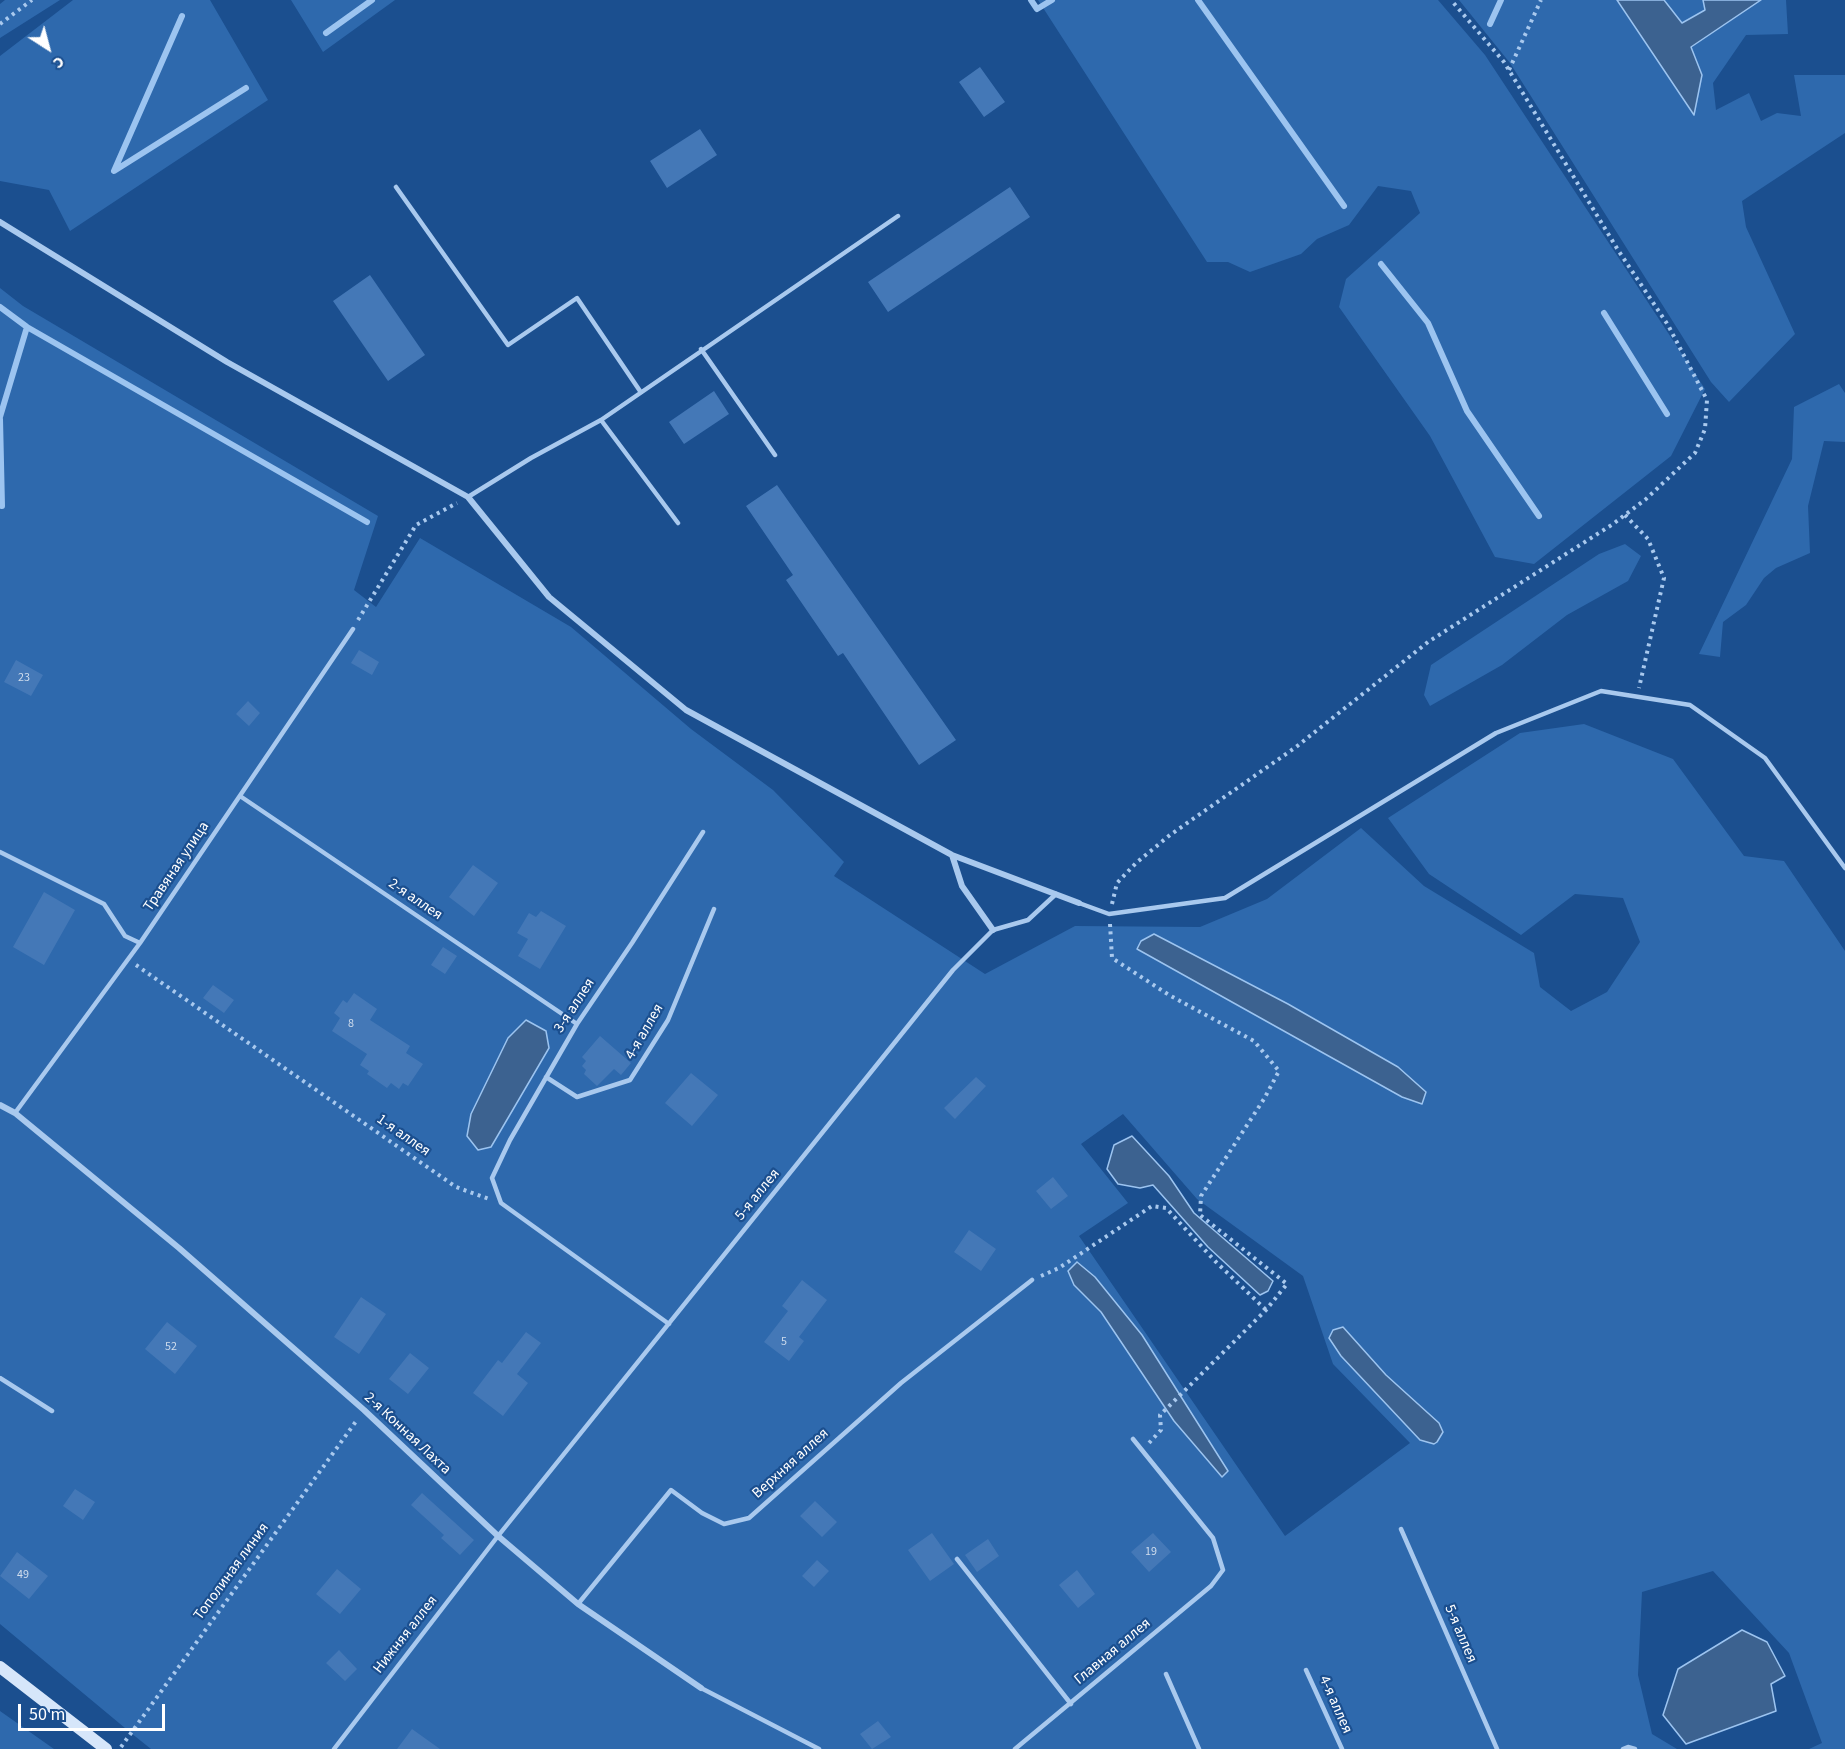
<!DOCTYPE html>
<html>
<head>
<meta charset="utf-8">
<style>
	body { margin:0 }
	#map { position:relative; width:1845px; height:1749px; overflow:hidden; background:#1b4f8f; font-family:"Source Sans 3",sans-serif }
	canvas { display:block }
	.north { position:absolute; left:18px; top:18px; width:60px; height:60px; -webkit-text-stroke:4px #1b4f8f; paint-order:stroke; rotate:144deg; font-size:16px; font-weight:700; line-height:24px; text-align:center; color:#fff }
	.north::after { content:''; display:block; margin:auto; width:21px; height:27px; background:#fff; clip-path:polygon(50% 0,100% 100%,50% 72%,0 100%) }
	.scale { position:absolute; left:18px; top:1704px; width:147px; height:27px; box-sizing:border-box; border:3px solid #fff; border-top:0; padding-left:8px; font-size:18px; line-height:21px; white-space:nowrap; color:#fff; -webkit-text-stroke:4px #1b4f8f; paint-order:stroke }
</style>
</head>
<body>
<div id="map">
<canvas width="1845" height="1749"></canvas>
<div class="north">С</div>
<div class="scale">50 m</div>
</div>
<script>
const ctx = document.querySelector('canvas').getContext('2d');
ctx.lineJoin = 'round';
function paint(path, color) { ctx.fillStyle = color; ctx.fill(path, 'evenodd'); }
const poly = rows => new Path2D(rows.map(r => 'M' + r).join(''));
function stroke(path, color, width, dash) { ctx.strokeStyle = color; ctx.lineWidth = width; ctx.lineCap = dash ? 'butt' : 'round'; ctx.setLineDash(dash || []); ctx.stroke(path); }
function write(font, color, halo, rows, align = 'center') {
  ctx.font = font + ' "Source Sans 3",sans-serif'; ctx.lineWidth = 4.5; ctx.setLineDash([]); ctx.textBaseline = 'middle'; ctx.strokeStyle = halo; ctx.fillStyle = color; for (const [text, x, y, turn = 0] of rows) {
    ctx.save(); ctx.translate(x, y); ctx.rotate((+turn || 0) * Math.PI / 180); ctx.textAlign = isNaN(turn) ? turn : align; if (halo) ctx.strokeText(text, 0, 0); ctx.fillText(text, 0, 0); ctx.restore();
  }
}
paint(poly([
	[5,0,60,0,0,38,0,4],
	[73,0,210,0,268,100,70,231,49,190,0,181,0,56],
	[291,0,395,0,323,52],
	[1038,0,1438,0,1485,55,1705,389,1671,456,1534,564,1495,557,1430,436,1339,307,1346,279,1420,213,1411,191,1378,186,1349,225,1317,239,1301,254,1250,272,1228,262,1207,262],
	[1459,0,1617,0,1694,114,1702,75,1691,47,1761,0,1786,0,1788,34,1746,35,1713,83,1716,110,1749,93,1761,121,1777,113,1801,116,1794,75,1845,75,1845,133,1742,201,1746,227,1795,334,1729,402,1711,382,1510,63],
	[1664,0,1703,0,1705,10,1682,23],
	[0,288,23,306,378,516,354,590,376,607,420,538,571,627,691,729,773,790,844,862,834,876,985,974,1075,926,1200,927,1267,899,1361,828,1424,886,1534,953,1540,987,1571,1011,1607,992,1640,942,1623,898,1575,894,1521,935,1429,874,1388,818,1520,733,1584,724,1673,759,1744,856,1784,861,1845,951,1845,1749,1809,1749,1822,1743,1789,1653,1713,1571,1642,1592,1638,1675,1652,1734,1677,1749,151,1749,131,1733,0,1624],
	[1123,1114,1197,1199,1303,1276,1333,1364,1410,1443,1285,1536,1079,1236,1128,1203,1081,1144],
	[1839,384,1845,393,1845,442,1824,441,1808,506,1810,553,1776,568,1764,578,1746,605,1723,622,1720,657,1699,654,1792,459,1794,407],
	[1625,544,1641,556,1628,581,1567,615,1502,665,1430,706,1424,695,1431,665,1599,554],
	[0,1711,54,1749,0,1749]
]), '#2e69ad');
const water = poly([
	[1617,0,1664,0,1682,23,1705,10,1703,0,1761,0,1691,47,1702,75,1694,115,1617,0],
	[1154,934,1288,1004,1398,1067,1426,1092,1422,1104,1402,1097,1137,949,1141,941,1154,934],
	[526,1020,546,1031,549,1048,491,1147,478,1150,467,1136,471,1114,508,1038,526,1020],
	[1132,1136,1169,1176,1194,1213,1273,1281,1268,1291,1260,1295,1208,1247,1153,1185,1140,1188,1118,1184,1107,1169,1114,1145,1132,1136],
	[1077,1262,1095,1277,1142,1335,1228,1471,1222,1477,1174,1421,1101,1312,1074,1285,1068,1271,1077,1262],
	[1343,1327,1386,1375,1439,1423,1443,1432,1437,1442,1434,1444,1420,1440,1341,1356,1329,1338,1333,1330,1343,1327],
	[1742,1630,1767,1642,1785,1676,1771,1684,1776,1711,1686,1744,1663,1715,1678,1669,1742,1630]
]);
paint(water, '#3c6290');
stroke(water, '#9cc4f0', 1.5);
stroke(poly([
	[1031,0,1037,9,1052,0],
	[1198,0,1344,206],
	[182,16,114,171,246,88],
	[1490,24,1501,0],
	[326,33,372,0],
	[1381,264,1428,323,1467,411,1539,516],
	[0,307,27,327,367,522],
	[1604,313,1667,414],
	[0,417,27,327],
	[0,419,2,506]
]), '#9cc4f0', 6);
paint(poly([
	[980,67,1005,102,984,117,959,82],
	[700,129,717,155,667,188,650,161],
	[1010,187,1030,217,888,312,868,282],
	[370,275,425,355,388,381,333,301],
	[714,391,729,414,684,444,669,422],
	[777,485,956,740,919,765,843,653,838,656,786,580,793,575,746,506],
	[359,650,379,662,372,675,351,663],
	[16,660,43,675,31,696,4,682],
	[248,701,260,713,249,726,236,714],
	[473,865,498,883,474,916,449,897],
	[44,892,75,910,44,965,13,947],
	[541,911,566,926,540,969,518,956,528,939,517,933,529,913,536,917],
	[443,947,457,956,445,974,431,965],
	[213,985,234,1000,224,1013,203,998],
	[354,993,377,1009,370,1020,410,1046,406,1053,423,1064,408,1086,403,1083,399,1089,391,1083,387,1088,367,1074,369,1071,360,1065,367,1054,332,1031,340,1018,334,1013,343,1000,347,1003],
	[600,1036,631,1063,621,1075,614,1069,597,1086,584,1074,586,1070,582,1066,586,1061,582,1057],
	[691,1073,718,1095,692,1126,665,1103],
	[976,1077,986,1086,955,1119,944,1108],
	[1053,1177,1068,1196,1051,1209,1036,1191],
	[969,1230,996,1249,981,1271,954,1252],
	[802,1280,827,1300,799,1337,804,1341,789,1361,764,1342,788,1311,782,1306],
	[361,1297,386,1314,359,1354,334,1337],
	[167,1322,197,1346,175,1374,145,1349],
	[526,1332,541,1343,517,1374,528,1383,503,1416,473,1393,498,1360,502,1363],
	[410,1353,429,1368,408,1394,389,1379],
	[75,1489,95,1502,83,1520,63,1506],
	[422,1493,474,1540,460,1555,441,1538,444,1535,411,1505],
	[815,1501,837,1522,822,1537,800,1516],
	[932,1533,954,1564,930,1581,908,1550],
	[1153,1533,1171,1552,1149,1572,1131,1552],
	[988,1539,999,1556,977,1572,965,1555],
	[17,1552,48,1576,29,1599,0,1576],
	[817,1560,829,1571,814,1587,802,1576],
	[337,1569,361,1589,340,1614,316,1594],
	[1077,1570,1095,1594,1078,1608,1059,1585],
	[339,1650,357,1669,345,1681,326,1663],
	[878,1721,891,1737,872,1749,860,1734],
	[412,1729,440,1749,397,1749]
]), '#4478b7');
stroke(poly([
	[0,24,32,0],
	[1509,70,1541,0],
	[1625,515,1648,539,1664,578,1639,688],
	[358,620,416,525,457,503],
	[1112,904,1117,883,1136,863,1170,835,1296,747,1428,642,1613,524,1646,499,1695,453,1705,429,1707,400,1668,325,1618,250,1504,62,1451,0],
	[1110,924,1112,958,1169,995,1254,1041,1279,1071,1264,1099,1201,1196,1200,1215,1287,1284,1266,1310,1160,1415,1161,1430,1149,1443],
	[136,965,456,1187,489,1199],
	[1041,1276,1059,1268,1152,1206,1166,1208,1215,1261,1266,1310],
	[121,1747,357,1420]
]), '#a9c9ee', 4, [3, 4.5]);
stroke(poly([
	[396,187,508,345,577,298,640,391],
	[701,349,775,455],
	[601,420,678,523],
	[468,497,531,458,601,420,898,216],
	[240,796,577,1024],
	[0,852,104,904,125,936,140,943],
	[1079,903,1109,914,1225,898,1496,733,1601,691,1690,705,1765,758,1845,868],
	[546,1077,577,1097,630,1080,668,1020,714,909],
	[15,1113,140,943,353,629],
	[669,1324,501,1203,492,1178,510,1140,577,1024,632,943,703,832],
	[0,1378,52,1411],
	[1401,1529,1497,1749],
	[957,1559,1071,1704],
	[578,1604,671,1490,702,1513,724,1524,749,1518,901,1383,1032,1280],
	[1306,1670,1342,1749],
	[1166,1674,1199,1749],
	[701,1688,819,1749],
	[334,1749,498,1536,953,970,993,930,1028,920,1056,894],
	[1015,1749,1211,1586,1223,1570,1213,1538,1133,1439],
	[1623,1749,1628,1747,1635,1749]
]), '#a9c9ee', 4.5);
stroke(poly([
	[0,222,227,362,468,497,549,597,686,710,952,855,1079,903],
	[952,855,962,886,993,930],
	[0,1105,15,1113,179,1248,364,1410,498,1536,578,1604,701,1688]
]), '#a9c9ee', 6);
stroke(poly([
	[0,1667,106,1749]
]), '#d6e6fa', 12);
write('12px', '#d0dded', null, [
	["23",24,678],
	["8",351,1024],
	["5",784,1342],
	["52",171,1347],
	["19",1151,1552],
	["49",23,1575]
]);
write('15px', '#fff', '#1b4f8f', [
	["Травяная улица",177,867,-56],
	["2-я аллея",415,900,34],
	["3-я аллея",575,1006,-57],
	["4-я аллея",645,1032,-60],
	["1-я аллея",403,1136,35],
	["5-я аллея",758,1195,-51],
	["2-я Конная Лахта",407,1434,43],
	["Верхняя аллея",791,1464,-42],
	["Тополиная линия",232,1572,-54],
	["5-я аллея",1460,1634,67],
	["Нижняя аллея",406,1635,-52],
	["Главная аллея",1113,1652,-40],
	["4-я аллея",1335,1705,66]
]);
</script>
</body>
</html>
